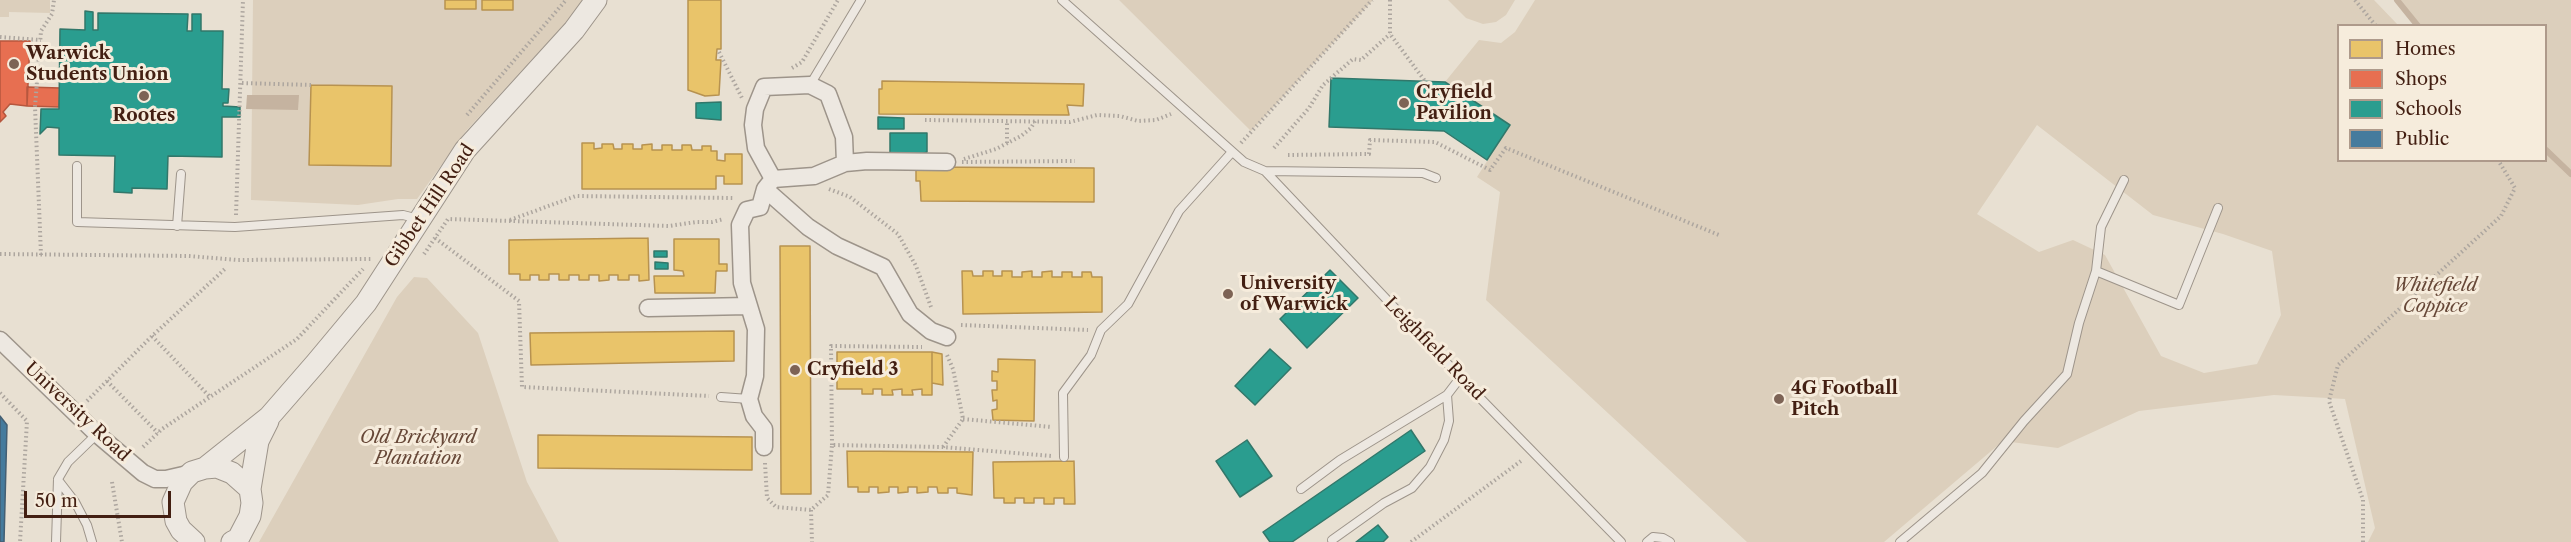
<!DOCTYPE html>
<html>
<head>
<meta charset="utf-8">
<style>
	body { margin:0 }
	#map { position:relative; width:2571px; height:542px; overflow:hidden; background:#e8e0d2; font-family:"Libre Caslon Text",serif }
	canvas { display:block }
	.legend { position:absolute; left:2337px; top:24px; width:210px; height:138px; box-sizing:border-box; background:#f6ecdc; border:2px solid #ae9a8b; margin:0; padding:8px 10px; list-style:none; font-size:18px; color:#431f12 }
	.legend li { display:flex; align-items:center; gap:12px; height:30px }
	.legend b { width:30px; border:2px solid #ae9a8b }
	.scale { position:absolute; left:24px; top:491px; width:147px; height:27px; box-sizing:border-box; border:3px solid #431f12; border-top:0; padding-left:8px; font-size:18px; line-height:21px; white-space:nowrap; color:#431f12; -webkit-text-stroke:4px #f6ecdc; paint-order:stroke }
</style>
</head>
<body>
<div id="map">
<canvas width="2571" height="542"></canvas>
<ul class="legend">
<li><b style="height:16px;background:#e9c46a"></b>Homes</li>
<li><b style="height:16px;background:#e76f51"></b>Shops</li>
<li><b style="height:16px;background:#2a9d8f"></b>Schools</li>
<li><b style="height:16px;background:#457b9d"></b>Public</li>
</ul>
<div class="scale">50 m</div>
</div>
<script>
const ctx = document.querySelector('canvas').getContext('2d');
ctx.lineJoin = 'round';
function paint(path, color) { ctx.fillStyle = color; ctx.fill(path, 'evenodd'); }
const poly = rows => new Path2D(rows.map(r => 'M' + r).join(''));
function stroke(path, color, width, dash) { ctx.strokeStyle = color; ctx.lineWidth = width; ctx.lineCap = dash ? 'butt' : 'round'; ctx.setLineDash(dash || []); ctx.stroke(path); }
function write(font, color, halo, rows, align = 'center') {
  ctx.font = font + ' "Libre Caslon Text",serif'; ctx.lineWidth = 6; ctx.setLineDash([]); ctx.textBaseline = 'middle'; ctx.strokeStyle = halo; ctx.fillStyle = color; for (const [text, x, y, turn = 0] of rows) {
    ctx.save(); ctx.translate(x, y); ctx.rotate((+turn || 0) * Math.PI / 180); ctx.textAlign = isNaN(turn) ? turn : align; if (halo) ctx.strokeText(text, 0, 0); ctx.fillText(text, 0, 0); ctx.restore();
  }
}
paint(poly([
	[0,0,50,0,50,13,9,12,9,17,0,17],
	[253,0,583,0,571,17,466,131,417,199,398,199,358,205,251,200],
	[1119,0,1373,0,1251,131],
	[1448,0,1515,0,1506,15,1496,22,1483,24,1466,18],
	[1535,0,2374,0,2398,25,2338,26,2338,160,2546,160,2546,26,2418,25,2397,0,2571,0,2571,542,2368,542,2375,528,2345,399,2274,395,2139,411,2058,448,2003,441,1884,542,1747,542,1486,300,1500,192,1477,177,1510,125,1445,82,1479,40,1501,43,1515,32],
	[2037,125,2153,215,2223,234,2272,251,2281,315,2257,364,2204,373,2161,356,2105,255,2073,240,2039,252,1977,214],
	[414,277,427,278,478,333,527,482,559,542,259,542,397,297]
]), '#dccfbc');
paint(poly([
	[247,95,299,95,298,110,246,109]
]), '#c5b3a0');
const homes = poly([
	[445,0,476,0,476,9,445,9,445,0],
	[482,0,513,0,513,10,482,10,482,0],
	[688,0,721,0,721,49,717,49,716,60,721,60,719,95,705,96,688,90,688,0],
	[882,81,1084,84,1083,106,1067,105,1069,115,879,114,879,89,882,89,882,81],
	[311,85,392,86,391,166,309,165,311,85],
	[582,143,594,143,594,149,602,148,602,144,613,144,614,149,622,149,622,144,633,144,633,149,642,149,642,145,652,144,652,150,662,150,662,145,672,145,672,150,682,150,682,145,691,145,692,150,702,150,702,146,711,146,711,151,717,151,717,160,725,161,725,154,742,154,742,184,724,184,724,176,716,176,716,189,582,189,582,143],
	[916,167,1094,168,1094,202,921,201,920,181,916,181,916,167],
	[648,238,649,280,639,281,639,275,629,275,629,280,618,280,618,275,609,275,609,280,599,281,599,275,589,275,589,280,579,280,579,275,569,275,569,280,559,280,559,274,549,274,549,280,539,280,539,275,530,275,530,280,520,280,520,274,509,274,509,240,648,238],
	[674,239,719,239,719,264,727,264,727,271,716,271,715,293,655,293,654,276,684,276,683,271,674,270,674,239],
	[780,246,810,246,811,494,781,494,780,246],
	[962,271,972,271,973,276,983,276,983,271,993,271,993,276,1002,276,1002,271,1012,271,1012,277,1022,277,1022,272,1032,271,1032,277,1042,277,1042,272,1052,271,1052,277,1062,277,1062,272,1072,272,1072,277,1082,277,1082,272,1091,272,1092,277,1102,277,1102,312,963,314,962,271],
	[734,331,734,361,531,365,530,333,734,331],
	[837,352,932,352,932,395,922,395,922,389,912,390,913,395,902,395,902,389,892,390,893,395,882,395,882,389,873,389,873,394,862,394,862,389,837,389,837,352],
	[932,352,942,354,943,385,932,383,932,352],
	[998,359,1035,360,1034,421,993,420,992,410,997,409,997,400,993,401,992,390,997,390,997,381,992,381,992,371,998,372,998,359],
	[538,435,752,437,752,470,538,468,538,435],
	[847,451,973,452,972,495,957,493,957,488,948,488,948,493,938,493,937,487,928,487,928,492,917,493,917,487,908,487,908,492,898,493,898,487,889,487,889,492,878,493,878,487,869,487,869,492,858,492,858,487,848,487,847,451],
	[1074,461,1075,504,1064,504,1064,498,1054,498,1054,504,1044,504,1044,498,1034,498,1034,503,1024,503,1024,498,1015,498,1015,503,1004,503,1004,498,994,498,993,462,1074,461]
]);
paint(homes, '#e9c46a');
stroke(homes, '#b79250', 1.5);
const shops = poly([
	[0,41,30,41,27,106,10,104,3,112,6,116,0,122,0,41],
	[27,87,60,88,59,107,27,106,27,87]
]);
paint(shops, '#e76f51');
stroke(shops, '#b6573e', 1.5);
const schools = poly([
	[85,11,93,12,93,30,98,30,98,13,188,14,187,31,192,31,192,14,201,14,201,31,223,31,222,89,229,89,228,103,223,103,223,106,240,107,240,117,222,117,222,157,168,156,167,189,132,188,132,193,114,192,115,156,59,155,59,128,47,127,40,134,41,109,59,109,60,29,85,30,85,11],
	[1331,78,1445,82,1510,125,1487,160,1444,131,1329,127,1331,78],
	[721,102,721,120,696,118,696,103,721,102],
	[878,117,904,118,904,129,878,129,878,117],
	[890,133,927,133,927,152,910,158,890,158,890,133],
	[654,251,667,251,667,257,654,257,654,251],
	[655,262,668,263,668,269,655,269,655,262],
	[1330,270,1358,298,1307,348,1280,319,1330,270],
	[1270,349,1291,368,1255,405,1235,386,1270,349],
	[1411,430,1425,451,1292,542,1270,542,1263,532,1411,430],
	[1247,440,1272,476,1240,497,1216,461,1247,440],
	[1378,525,1388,537,1383,542,1356,542,1378,525]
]);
paint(schools, '#2a9d8f');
stroke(schools, '#32776a', 1.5);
const public = poly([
	[0,416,7,425,4,542,0,542,0,416]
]);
paint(public, '#457b9d');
stroke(public, '#445f73', 1.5);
stroke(poly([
	[2397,0,2418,26],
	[2546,150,2571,174]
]), '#c5b3a0', 6);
const service = poly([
	[1062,0,1244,162,1265,171,1480,398,1621,542],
	[810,85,861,0],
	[77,166,77,222,235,227,403,215,419,219],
	[1265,171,1423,173,1436,178],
	[177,226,181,174],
	[2096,271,2179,305,2218,208],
	[721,397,749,399],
	[1064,457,1063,393,1091,355,1101,330,1128,304,1179,211,1232,152],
	[58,480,75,502,87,525,92,542],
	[1301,489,1340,460,1447,395,1460,378],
	[1332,540,1384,503,1412,488,1430,467,1444,440,1449,421,1447,395],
	[56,542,58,479,68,462,97,434],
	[1647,542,1653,537,1663,538,1670,542],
	[1900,542,1982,473,2024,421,2067,374,2079,323,2096,271,2101,227,2124,180]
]);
const minor = poly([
	[947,162,867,161,845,163,814,176,773,179,765,189,808,227,837,246,883,267,910,314,931,331,947,337],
	[773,179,756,148,753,125,755,109,764,87,810,85,828,94,844,137,845,163],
	[648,308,748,306],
	[0,340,97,434,143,473,155,479,166,479,192,473],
	[764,447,764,429,754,416,749,399,755,376,756,329,742,283,740,225,747,210,760,207,765,189]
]);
const tertiary = poly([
	[205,468,269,417,316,363,366,303,465,150,574,30,596,0],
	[250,489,258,441,268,421],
	[194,542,181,530,176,521,173,502,182,482,192,472,205,468,217,467,232,473,250,489,252,503,250,516,238,539,232,542]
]);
stroke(service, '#9d948a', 10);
stroke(minor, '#9d948a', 19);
stroke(tertiary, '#9d948a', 23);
stroke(poly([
	[1390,0,1390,34,1425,81],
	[2355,0,2376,26],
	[0,37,41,40],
	[719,52,742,98],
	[792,68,802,62,838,0],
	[242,83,311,85],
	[467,115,566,0],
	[925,120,1070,122,1097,115,1120,116,1138,121,1156,120,1171,114],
	[1007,143,1007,121],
	[1241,143,1372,0],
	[1274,148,1309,108,1323,85,1353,59,1361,60,1390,34],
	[1288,155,1369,154,1370,140,1435,142,1490,170,1506,148,1719,235],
	[964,159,996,149,1021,136,1031,128,1035,121],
	[962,162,1075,161],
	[829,189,850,197,898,234,916,266,931,307],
	[236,215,243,0],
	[510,220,576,196,733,198],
	[435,238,519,301,522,387,709,396],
	[0,254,189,256,237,260,372,259],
	[424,254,448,219,669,226,696,222,712,222,724,219],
	[41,255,35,107,41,31,52,14,54,0],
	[961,325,1088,330],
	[152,336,210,397],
	[107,381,158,433],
	[0,393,27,421,20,542],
	[87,401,150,338,226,268],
	[963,419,1052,427],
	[832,445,831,346,922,347],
	[143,447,162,429,297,339,363,269],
	[943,447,963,419,953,369,947,355],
	[765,463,767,498,776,507,811,510,828,495,832,445,943,447,1051,456],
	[112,482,122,542],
	[811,510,812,542],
	[1411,542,1521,461],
	[2363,542,2363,500,2329,401,2338,365,2501,216,2515,188,2498,160]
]), '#ada69f', 4, [1.5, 3]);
stroke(service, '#ede8e1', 8);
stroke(minor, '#ede8e1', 16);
stroke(tertiary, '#ede8e1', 21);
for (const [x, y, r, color] of [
	[14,64,6,"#7d6355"],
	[144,96,6,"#7d6355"],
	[1404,103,6,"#7d6355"],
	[1228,294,6,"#7d6355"],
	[795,370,6,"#7d6355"],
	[1779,399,6,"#7d6355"]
]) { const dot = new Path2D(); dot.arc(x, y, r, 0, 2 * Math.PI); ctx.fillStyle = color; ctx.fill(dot); stroke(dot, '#f6ecdc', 2); }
write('bold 18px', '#431f12', '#f6ecdc', [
	["Warwick",26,54],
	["Students Union",26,75],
	["Cryfield",1416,93],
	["Pavilion",1416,114],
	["Rootes",144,116,"center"],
	["University",1240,284],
	["of Warwick",1240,305],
	["Cryfield 3",807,370],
	["4G Football",1791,389],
	["Pitch",1791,410]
], 'left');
write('18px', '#431f12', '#f6ecdc', [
	["Gibbet Hill Road",430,206,-56],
	["Leighfield Road",1434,349,46],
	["University Road",77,412,43]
]);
write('italic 18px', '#674838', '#f6ecdc', [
	["Whitefield",2435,286],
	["Coppice",2435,307],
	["Old Brickyard",418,438],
	["Plantation",418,459]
]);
</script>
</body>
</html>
